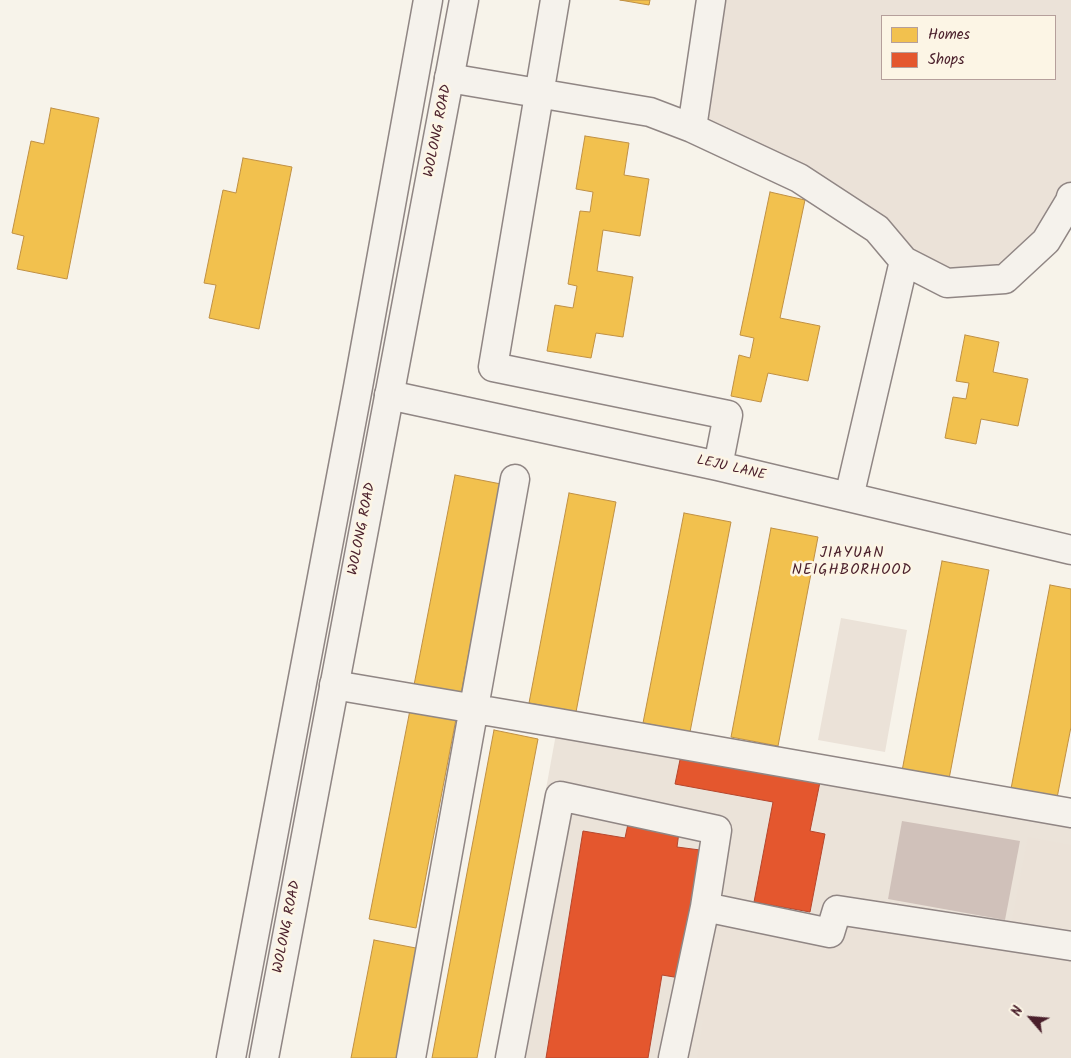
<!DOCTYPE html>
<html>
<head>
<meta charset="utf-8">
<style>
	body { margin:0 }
	#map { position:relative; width:1071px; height:1058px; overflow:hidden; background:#f7f3ea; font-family:Kalam,sans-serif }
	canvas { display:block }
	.legend { position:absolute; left:881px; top:15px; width:175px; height:65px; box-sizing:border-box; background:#fcf5e5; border:1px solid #b59f9b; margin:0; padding:6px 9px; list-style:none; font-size:15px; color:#4a1f2b }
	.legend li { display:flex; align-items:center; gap:10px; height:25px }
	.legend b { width:25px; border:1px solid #b59f9b }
	.north { position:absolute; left:1006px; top:993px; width:50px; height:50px; -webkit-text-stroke:4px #fcf5e5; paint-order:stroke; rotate:297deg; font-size:14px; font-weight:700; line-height:20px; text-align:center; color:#4a1f2b }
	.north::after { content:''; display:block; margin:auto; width:18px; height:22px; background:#4a1f2b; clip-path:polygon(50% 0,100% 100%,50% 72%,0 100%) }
</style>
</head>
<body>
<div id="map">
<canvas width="1071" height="1058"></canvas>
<ul class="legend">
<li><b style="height:14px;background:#f2c14e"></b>Homes</li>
<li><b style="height:14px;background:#e4572e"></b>Shops</li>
</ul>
<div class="north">N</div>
</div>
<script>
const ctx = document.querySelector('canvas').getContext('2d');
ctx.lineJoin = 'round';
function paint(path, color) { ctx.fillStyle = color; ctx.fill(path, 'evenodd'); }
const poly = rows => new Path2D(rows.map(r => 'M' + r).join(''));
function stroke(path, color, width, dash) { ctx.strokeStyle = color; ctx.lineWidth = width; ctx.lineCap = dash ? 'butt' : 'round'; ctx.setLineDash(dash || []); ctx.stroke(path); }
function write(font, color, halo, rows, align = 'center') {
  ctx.font = font + ' Kalam,sans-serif'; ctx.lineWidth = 5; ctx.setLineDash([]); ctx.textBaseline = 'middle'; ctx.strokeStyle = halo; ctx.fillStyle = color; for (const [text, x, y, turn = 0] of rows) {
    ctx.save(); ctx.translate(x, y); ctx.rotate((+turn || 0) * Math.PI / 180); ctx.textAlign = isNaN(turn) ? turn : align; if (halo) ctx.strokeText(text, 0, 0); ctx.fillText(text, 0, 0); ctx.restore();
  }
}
paint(poly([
	[558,723,1071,813,1071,1058,497,1058]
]), '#ebe3d9');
paint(poly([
	[711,0,1071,0,1071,197,1005,279,947,283,877,229,692,128],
	[882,16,1055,16,1055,79,882,79],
	[841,618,907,630,885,752,818,740],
	[1028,837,1071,845,1071,1058,697,1058,703,1020,682,1015,705,907,830,933,837,910,1009,936]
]), '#ebe2d8');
paint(poly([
	[902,821,1020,841,1005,920,888,899]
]), '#d0c1ba');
const homes = poly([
	[620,0,650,0,649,5,620,0],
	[51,108,99,118,67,279,17,269,24,236,12,233,31,141,44,144,51,108],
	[585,136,629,143,624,175,649,179,640,236,603,230,597,271,633,277,623,337,596,333,591,358,547,351,555,305,573,308,577,286,568,284,580,211,590,212,593,192,576,189,585,136],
	[243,158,292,167,259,329,209,318,216,285,204,283,223,190,236,193,243,158],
	[770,192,805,200,780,318,820,326,808,381,768,373,761,402,731,396,739,355,750,358,754,338,740,335,770,192],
	[965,335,999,342,993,372,1028,379,1018,426,981,419,976,444,945,438,953,397,966,399,969,383,956,381,965,335],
	[455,475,501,484,461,694,414,685,455,475],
	[569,493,616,502,576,712,529,703,569,493],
	[684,513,731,522,690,732,643,723,684,513],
	[771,528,818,537,778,746,731,737,771,528],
	[942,561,989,570,949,779,902,771,942,561],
	[1050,585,1071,589,1071,727,1056,803,1010,794,1050,585],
	[410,710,456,719,416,928,369,919,410,710],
	[494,730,538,739,477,1058,432,1058,494,730],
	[374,940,421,949,400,1058,351,1058,374,940]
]);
paint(homes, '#f2c14e');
stroke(homes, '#c09044', 1);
const shops = poly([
	[681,755,820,782,810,831,825,834,810,912,754,902,773,802,675,784,681,755],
	[628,824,679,832,677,847,700,850,680,978,662,975,648,1058,546,1058,583,831,625,838,628,824]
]);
paint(shops, '#e4572e');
stroke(shops, '#b6462d', 1);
const minor = poly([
	[555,0,493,367,728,415,718,466],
	[449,78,650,112,692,128,799,178,877,229,904,261,947,283,1005,279,1046,241,1070,201,1071,197],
	[692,128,711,0],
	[389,395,718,466,1071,550],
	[849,497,904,261],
	[334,685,558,723,1071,813],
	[705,907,830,933,837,910,1071,946],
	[411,1058,515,479],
	[510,1058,560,796,717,830,705,907,673,1058]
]);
const major = poly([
	[231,1058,358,387,428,0],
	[264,1058,464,0]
]);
stroke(minor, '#908684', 31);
stroke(major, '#908684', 31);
stroke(minor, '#f5f2ec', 28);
stroke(major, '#f5f2ec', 28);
write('14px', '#4a1f2b', '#fcf5e5', [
	["WOLONG ROAD",439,131,-79],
	["LEJU LANE",731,469,13],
	["WOLONG ROAD",363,529,-79],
	["WOLONG ROAD",288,927,-79]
]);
ctx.letterSpacing = '1px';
write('15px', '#4a1f2b', '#fcf5e5', [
	["JIAYUAN",852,554],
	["NEIGHBORHOOD",852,571]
]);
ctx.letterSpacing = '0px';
</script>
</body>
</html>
